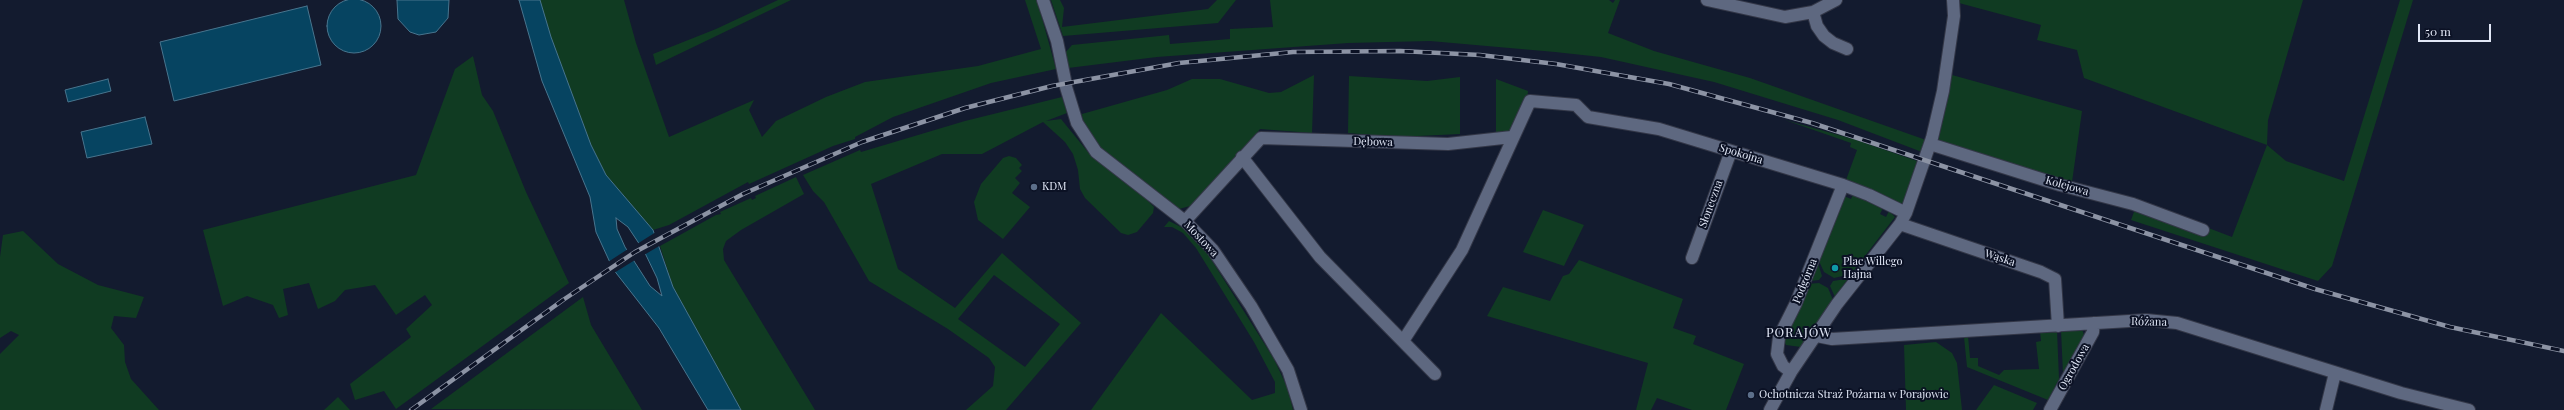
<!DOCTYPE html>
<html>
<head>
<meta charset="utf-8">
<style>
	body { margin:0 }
	#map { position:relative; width:2564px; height:410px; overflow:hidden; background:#131b2f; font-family:"Playfair Display",serif }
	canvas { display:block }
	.scale { position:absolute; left:2418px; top:24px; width:73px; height:18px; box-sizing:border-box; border:2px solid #e1e7f6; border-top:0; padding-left:5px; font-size:12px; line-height:14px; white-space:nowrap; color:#e1e7f6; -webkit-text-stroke:3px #0b1124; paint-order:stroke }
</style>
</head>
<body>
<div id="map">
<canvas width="2564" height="410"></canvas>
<div class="scale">50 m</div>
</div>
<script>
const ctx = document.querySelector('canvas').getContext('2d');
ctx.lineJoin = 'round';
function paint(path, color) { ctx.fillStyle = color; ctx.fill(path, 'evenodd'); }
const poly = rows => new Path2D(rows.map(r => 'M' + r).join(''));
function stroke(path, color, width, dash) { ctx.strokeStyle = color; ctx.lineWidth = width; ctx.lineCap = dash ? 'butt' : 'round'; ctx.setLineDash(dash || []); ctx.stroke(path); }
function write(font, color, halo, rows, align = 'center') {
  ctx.font = font + ' "Playfair Display",serif'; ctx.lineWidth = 4; ctx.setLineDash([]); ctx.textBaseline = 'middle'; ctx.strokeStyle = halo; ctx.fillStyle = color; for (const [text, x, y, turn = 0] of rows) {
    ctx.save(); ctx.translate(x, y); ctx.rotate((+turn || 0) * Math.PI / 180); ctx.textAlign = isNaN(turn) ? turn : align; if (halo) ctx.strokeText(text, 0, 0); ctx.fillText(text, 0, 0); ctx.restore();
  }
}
paint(poly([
	[540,0,624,0,636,43,669,137,754,100,749,110,762,137,776,121,826,97,865,82,978,66,1041,49,1025,0,1037,0,1056,69,991,83,893,117,855,137,855,139,833,146,749,184,748,182,669,225,653,230,606,175,591,145,551,37],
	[778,0,791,0,656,65,653,54,716,29],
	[1051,0,1060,0,1064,8,1062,27,1208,9,1217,0,1236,0,1218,23,1063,36],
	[1270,0,1609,0,1613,3,1615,0,1620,0,1608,33,1654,51,1750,78,1926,140,1922,152,1838,120,1714,82,1601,57,1555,52,1430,41,1348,43,1157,57,1068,68,1064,54,1072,45,1169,35,1170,44,1230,39,1230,29,1273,27],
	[1959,0,2303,0,2268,120,2267,145,2286,161,2344,181,2400,0,2413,0,2332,266,2318,281,2131,220,2138,201,2232,237,2267,145,2084,78,2077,50,2037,40,2041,25,1959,3],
	[473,56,482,95,493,111,526,192,569,283,396,409,384,391,355,400,350,384,411,337,406,329,432,305,425,295,396,315,375,285,345,290,335,301,318,309,309,283,283,289,288,315,279,318,273,305,247,296,223,306,203,230,416,175,455,69],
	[1314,75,1312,133,1260,129,1237,157,1190,206,1179,209,1100,149,1083,125,1082,114,1167,90,1192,79,1220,79,1269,93,1281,92],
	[1952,75,2082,111,2072,182,1938,142],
	[1349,76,1427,81,1460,77,1460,134,1397,137,1348,133],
	[1496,79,1528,91,1527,101,1510,135,1496,136],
	[1062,97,1067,113,1046,121,1061,119,1092,157,1136,189,1154,207,1153,213,1137,232,1128,235,1121,233,1085,198,1080,189,1078,170,1073,154,1065,142,1043,122,982,154,942,154,871,184,898,269,955,308,1002,253,1081,323,1006,410,966,410,993,386,995,367,989,358,948,329,869,281,824,202,813,191,803,175,860,150,861,152,965,121],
	[994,275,1060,324,1025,367,958,319],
	[1785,120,1853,139,1920,162,1906,202,1900,204,1846,180,1857,150,1850,147,1851,143],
	[1009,156,1016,158,1022,165,1019,168,1022,171,1015,178,1020,183,1012,193,1030,207,1003,239,978,220,974,202,981,184,1003,158],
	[796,177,804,194,741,230,726,241,723,249,724,260,815,410,741,410,673,287,660,246,716,215,721,214,720,212,751,198,752,200,756,198,755,196],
	[1854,192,1884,206,1880,214,1886,217,1889,211,1895,217,1851,274,1834,278,1824,272,1819,261,1844,196,1851,199],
	[1543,210,1584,225,1564,266,1523,252],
	[1169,221,1187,230,1202,245,1274,359,1288,389,1293,410,1091,410,1161,313,1252,400,1275,393,1275,382,1254,342,1196,248,1183,233,1172,227,1164,227],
	[23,231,58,264,98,285,144,297,136,318,114,316,111,328,124,345,125,362,131,379,159,410,0,410,0,354,19,335,11,331,0,338,0,257,3,235],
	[1579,260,1683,299,1673,328,1696,336,1693,344,1744,364,1726,410,1692,410,1657,398,1651,410,1636,410,1648,363,1487,316,1503,287,1550,301,1563,276,1569,274],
	[1818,263,1822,276,1819,280,1810,281],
	[1846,279,1847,280,1835,297,1830,286,1833,281],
	[1819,283,1828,288,1833,300,1801,347,1786,345,1782,337,1808,284],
	[583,297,591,325,642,410,431,409],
	[2082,329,2084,335,2063,374,2061,330],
	[2057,330,2059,379,2048,400,1967,367,1964,337,1968,336,1970,358,1978,358,1978,366,1999,375,2004,370,2039,369,2036,342,2041,341,2040,331],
	[1936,342,1952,353,1957,363,1962,410,1906,410,1904,345],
	[1994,385,2037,403,2033,410,1976,410],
	[338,397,350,410,324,410]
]), '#103b22');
const water = poly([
	'327 26a27 27 0 1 1 54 0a27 27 0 1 1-54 0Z',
	[397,0,449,0,448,18,436,32,419,35,410,32,398,19,397,0],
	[519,0,540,0,551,37,591,145,606,175,653,230,673,287,741,410,708,410,659,328,613,269,596,232,590,197,542,81,519,0],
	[616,218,628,227,644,251,657,278,662,296,650,286,625,247,617,229,616,218],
	[307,6,321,65,174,101,160,42,307,6],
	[108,79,111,91,68,102,65,90,108,79],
	[145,117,152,144,87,158,81,132,145,117]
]);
paint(water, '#064461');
stroke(water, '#48758e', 1);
paint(poly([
	[656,232,661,245,644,255,637,244],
	[628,249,635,260,614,273,608,262]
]), '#131b2f');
const minor = poly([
	[1043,0,1057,41,1065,80],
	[1707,0,1785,17,1813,12,1836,0],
	[1813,12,1817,26,1824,36,1833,43,1847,49],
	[1066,87,1077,123,1096,152,1186,222,1213,250,1251,306,1288,370,1301,410],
	[1930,144,2060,185,2133,204,2203,230],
	[1242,157,1320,257,1435,374],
	[1185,221,1261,138,1448,144,1512,137],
	[1900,224,2041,272,2055,279,2058,326],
	[1692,258,1731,151],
	[1817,336,1832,339,2146,320,2177,323,2401,393,2469,410],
	[1403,341,1462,250,1530,101,1576,105,1588,117,1659,129,1843,185,1869,195,1906,213],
	[1791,372,1783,366,1777,354,1779,337,1796,303,1843,185],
	[1770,410,1791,372,1837,304,1900,224,1906,213,1932,138,1943,91,1954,16,1953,0],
	[2050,410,2093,332,2094,323],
	[2326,410,2335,373]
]);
stroke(minor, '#333747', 14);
stroke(minor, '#5e6880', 12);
const rail = poly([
	[411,410,563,300,635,252,743,194,862,142,965,108,1052,86,1179,63,1293,52,1400,51,1480,55,1556,64,1669,84,1812,123,2315,289,2450,327,2564,351]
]);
stroke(rail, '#8c93a4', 4.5);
stroke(rail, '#0b1124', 3, [9]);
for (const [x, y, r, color] of [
	[1034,187,4,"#5c6f8a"],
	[1835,268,4,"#0f9aa8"],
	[1751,395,4,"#5c6f8a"]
]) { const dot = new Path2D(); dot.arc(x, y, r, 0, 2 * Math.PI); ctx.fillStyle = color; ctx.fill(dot); stroke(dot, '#0b1124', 1.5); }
write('11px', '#e1e7f6', '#0b1124', [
	["Dębowa",1373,142,1],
	["Spokojna",1741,154,17],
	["Kolejowa",2067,186,16],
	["Słoneczna",1711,204,-70],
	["Mostowa",1201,239,47],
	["Wąska",2000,258,18],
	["Podgórna",1805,281,-68],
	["Różana",2149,322,1],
	["Ogrodowa",2074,367,-61]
]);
write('11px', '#e1e7f6', '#0b1124', [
	["KDM",1042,187],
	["Plac Willego",1843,262],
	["Hajna",1843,275],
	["Ochotnicza Straż Pożarna w Porajowie",1759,395]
], 'left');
ctx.letterSpacing = '1px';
write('13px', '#e1e7f6', '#0b1124', [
	["PORAJÓW",1799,333]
]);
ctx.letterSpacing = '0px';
</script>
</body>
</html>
